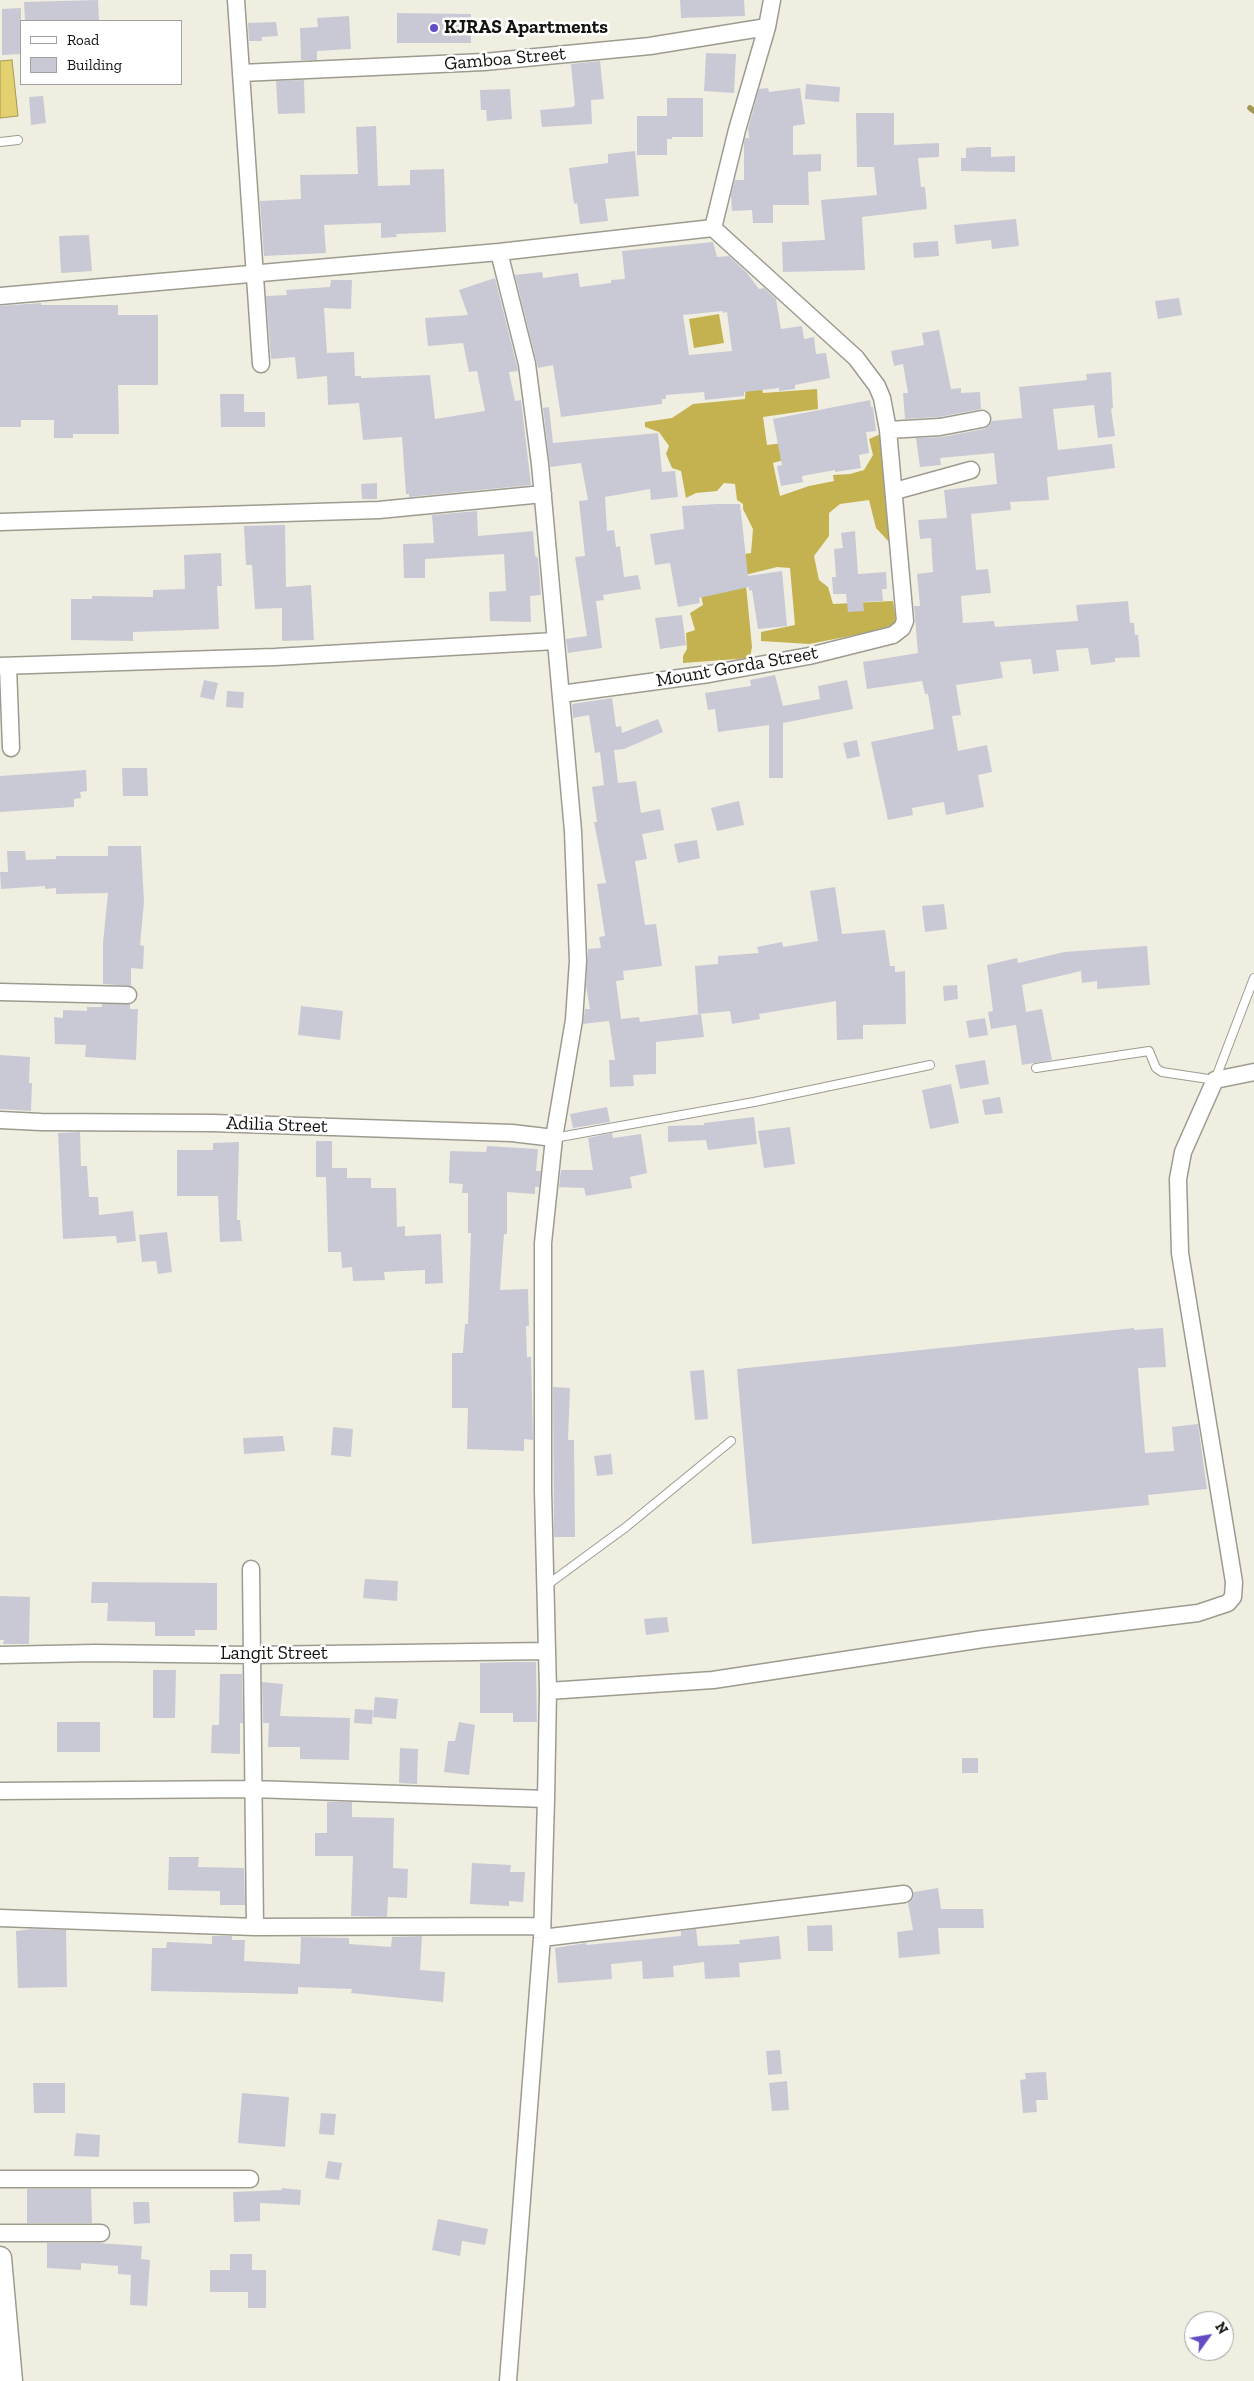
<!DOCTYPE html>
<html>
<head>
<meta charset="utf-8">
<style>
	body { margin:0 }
	#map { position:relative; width:1254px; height:2381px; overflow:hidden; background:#f0eee1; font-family:"Zilla Slab",serif }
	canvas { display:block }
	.legend { position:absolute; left:20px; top:20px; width:162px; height:65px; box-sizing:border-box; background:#fff; border:1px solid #a1a19f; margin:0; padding:6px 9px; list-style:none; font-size:15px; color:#151410 }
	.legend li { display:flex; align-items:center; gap:10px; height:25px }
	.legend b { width:25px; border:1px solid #a1a19f }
	.north { position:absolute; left:1184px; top:2311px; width:50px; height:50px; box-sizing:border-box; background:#fff; border:1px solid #a1a19f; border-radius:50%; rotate:58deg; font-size:14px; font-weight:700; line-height:20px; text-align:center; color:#151410 }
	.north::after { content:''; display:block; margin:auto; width:18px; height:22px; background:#644cc5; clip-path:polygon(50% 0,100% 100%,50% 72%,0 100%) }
</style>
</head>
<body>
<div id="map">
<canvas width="1254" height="2381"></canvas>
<ul class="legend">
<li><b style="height:6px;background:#fff"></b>Road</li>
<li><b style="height:14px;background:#c9c9d5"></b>Building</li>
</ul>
<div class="north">N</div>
</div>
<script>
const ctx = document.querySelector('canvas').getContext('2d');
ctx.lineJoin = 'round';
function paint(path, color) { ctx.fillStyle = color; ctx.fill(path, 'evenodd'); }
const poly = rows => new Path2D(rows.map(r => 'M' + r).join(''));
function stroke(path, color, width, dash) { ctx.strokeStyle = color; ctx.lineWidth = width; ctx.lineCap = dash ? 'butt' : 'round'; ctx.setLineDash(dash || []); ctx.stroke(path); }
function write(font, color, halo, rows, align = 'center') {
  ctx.font = font + ' "Zilla Slab",serif'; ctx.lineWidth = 5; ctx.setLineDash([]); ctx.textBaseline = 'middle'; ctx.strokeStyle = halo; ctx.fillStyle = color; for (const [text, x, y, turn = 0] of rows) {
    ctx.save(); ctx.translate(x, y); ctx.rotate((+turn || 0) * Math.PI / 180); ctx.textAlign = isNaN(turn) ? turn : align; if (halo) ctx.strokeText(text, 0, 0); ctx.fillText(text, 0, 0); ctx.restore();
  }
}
paint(poly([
	[719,314,724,343,694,348,689,319],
	[759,379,763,393,817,389,818,409,763,417,767,445,792,442,794,457,773,463,780,496,809,486,834,481,833,475,850,474,864,470,873,455,869,439,883,433,894,519,890,543,876,528,869,500,840,504,829,513,829,536,814,556,819,580,828,587,833,604,893,601,897,627,809,644,761,641,761,632,795,625,790,568,777,567,745,575,752,647,750,658,683,663,683,656,687,649,686,633,695,630,690,613,703,605,698,580,732,556,751,553,753,529,743,509,743,504,737,500,735,484,724,483,717,491,696,493,686,498,681,471,672,468,666,454,669,446,659,432,645,427,645,422,672,418,693,404,745,399,746,381]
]), '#c4b250');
const water = poly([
	[12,60,18,116,0,118,0,61,12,60]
]);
paint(water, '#e3d170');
stroke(water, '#a59853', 1);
stroke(poly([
	[1250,108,1254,111]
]), '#a59853', 5.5);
paint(poly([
	[98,0,99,21,25,21,24,2],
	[680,0,744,0,745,16,681,18],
	[21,8,21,54,2,55,2,9],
	[397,13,471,14,471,43,397,43],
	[349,16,351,49,317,51,317,60,301,60,300,28,318,27,317,18],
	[276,22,278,36,262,37,262,41,249,41,248,23],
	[706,53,736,54,734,93,704,91],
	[600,61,604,99,591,100,592,124,542,127,540,110,573,107,575,105,571,64],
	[304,80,305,113,278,114,276,81],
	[806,84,840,87,839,102,805,99],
	[768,88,769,92,800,88,805,124,793,126,793,155,821,154,821,171,808,172,809,205,773,205,773,223,753,223,752,210,732,211,731,195,735,180,744,180,744,142,745,138,749,138,748,129,759,89],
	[510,89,512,119,487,121,486,110,481,110,480,90],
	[43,96,46,123,31,125,29,97],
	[667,98,703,98,703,137,672,137,672,139,667,139,667,155,637,155,637,116,667,116],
	[856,113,894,113,894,145,939,143,939,157,918,158,921,187,925,187,927,209,862,217,865,270,783,272,782,242,825,240,821,200,877,195,874,167,857,167],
	[376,126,378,186,410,185,410,170,444,169,446,232,396,234,397,237,381,238,381,223,324,225,326,253,264,256,260,201,301,199,300,175,358,174,356,127],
	[978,147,991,147,991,157,1015,156,1015,172,961,171,961,158,966,158,966,148],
	[635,151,639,196,605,199,608,221,580,224,577,203,574,204,569,168,608,163,608,154],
	[1016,219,1019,246,992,249,991,240,956,244,954,225],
	[89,235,92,271,61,273,59,236],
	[938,241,939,256,914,258,913,243],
	[713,242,717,257,729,256,747,273,759,289,764,288,776,299,781,329,802,326,804,339,814,337,816,354,826,353,830,378,795,385,795,389,779,391,779,388,744,392,744,396,705,400,704,392,666,395,666,399,662,399,662,404,561,417,553,365,538,368,515,275,542,272,543,278,578,273,580,287,611,283,611,280,625,279,622,251],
	[723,311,723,313,727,312,732,351,689,355,683,315],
	[495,278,517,366,518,371,509,372,515,401,521,400,531,485,409,497,409,494,406,494,402,437,363,440,359,403,328,405,327,376,297,379,295,357,271,359,266,296,287,295,286,290,330,287,331,280,352,280,351,309,324,308,327,353,354,352,355,376,361,376,361,378,430,375,435,419,485,411,477,371,469,372,463,343,428,346,425,318,468,315,459,290],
	[1179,298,1182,315,1158,319,1155,301],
	[41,303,41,305,118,305,118,315,158,315,158,385,118,385,119,434,73,434,73,438,54,438,54,420,21,420,21,427,0,427,0,306],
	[939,330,951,389,961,388,961,393,980,392,981,409,939,417,905,419,903,393,908,393,903,364,894,366,891,351,924,345,922,333],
	[1111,372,1113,408,1111,409,1115,436,1098,438,1094,405,1053,409,1058,450,1112,444,1115,468,1047,477,1049,500,1010,502,1011,510,971,514,976,570,988,569,991,593,961,596,963,623,994,621,995,627,1078,621,1076,605,1128,601,1130,623,1134,623,1135,635,1138,635,1140,657,1115,658,1115,662,1091,665,1088,648,1056,650,1059,671,1033,674,1031,659,1000,662,1003,678,956,685,961,715,952,716,958,751,987,745,992,772,978,775,984,807,946,815,944,802,912,808,913,815,888,820,871,742,934,729,928,694,925,694,922,681,867,689,863,662,918,653,914,606,920,606,917,574,933,572,931,538,920,539,918,520,947,518,944,490,997,484,994,453,940,458,941,465,920,467,916,438,942,437,984,429,989,426,992,421,1022,418,1019,387,1087,380,1086,374],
	[220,394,244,394,244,412,265,412,265,427,221,427],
	[870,400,871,407,873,407,876,431,866,432,869,453,859,455,861,468,835,472,835,470,802,476,803,482,781,486,777,466,782,465,773,419],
	[549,407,553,443,658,433,662,472,675,471,678,497,651,500,650,489,605,497,607,531,614,530,616,547,620,546,624,577,638,575,641,589,603,595,604,600,596,601,602,648,568,653,566,639,587,636,575,557,585,556,579,501,588,500,581,463,550,467,543,408],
	[377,483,377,499,362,499,361,484],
	[717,504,740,504,748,576,782,571,787,626,758,629,752,590,749,591,749,587,699,598,700,603,678,607,670,563,655,565,650,534,684,529,682,506],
	[477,511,478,536,533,531,535,556,538,558,541,595,530,596,531,622,490,621,489,592,506,591,504,554,425,559,425,578,404,578,403,544,434,543,432,515],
	[285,525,286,587,311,585,314,640,282,641,282,608,255,609,252,565,246,565,244,526],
	[855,531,858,574,886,572,887,589,882,589,883,601,863,602,864,611,848,612,846,594,833,594,832,577,836,577,834,549,843,548,841,533],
	[221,553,222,586,217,586,219,629,133,632,133,641,71,640,71,599,92,599,92,596,153,597,153,590,185,589,184,555],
	[682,615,686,645,660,649,655,618],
	[775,675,783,706,820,699,818,686,847,680,853,709,783,723,783,778,769,778,769,725,718,732,715,709,708,710,705,693,751,686,750,680],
	[204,680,218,683,214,700,200,697],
	[227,691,244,692,243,708,226,707],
	[612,698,616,727,621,726,622,733,658,719,663,732,624,749,614,750,618,783,636,781,641,813,660,809,664,830,642,834,647,859,635,861,645,925,656,924,662,966,623,971,624,980,616,981,621,1019,639,1017,640,1022,701,1014,704,1037,656,1042,656,1074,633,1075,634,1086,610,1087,609,1060,615,1060,609,1021,583,1024,585,1009,590,1009,586,986,588,949,601,948,599,937,605,936,597,884,606,883,594,822,597,822,592,787,604,785,600,752,595,753,589,715,573,718,572,704],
	[857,740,860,756,847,759,843,743],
	[122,768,147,768,148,796,123,796],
	[86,770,87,791,80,792,81,798,74,799,74,807,0,812,0,776],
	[739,801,744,825,717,831,711,808],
	[697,840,700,858,678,863,674,844],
	[108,846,141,846,144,902,140,945,144,946,143,969,131,968,131,986,103,984,103,943,108,893,56,894,56,888,45,889,45,886,1,889,0,872,8,872,7,851,25,851,26,860,56,859,56,856,108,856],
	[835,887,842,934,885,930,890,966,895,966,895,972,905,971,906,1024,863,1025,863,1039,837,1040,836,1001,759,1014,760,1019,732,1024,730,1011,698,1014,695,966,718,964,718,956,759,953,757,947,782,942,783,947,818,941,810,891],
	[944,904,947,929,925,932,922,906],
	[1147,946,1150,985,1097,989,1097,981,1082,983,1081,971,1022,985,1026,1012,1042,1009,1052,1060,1022,1065,1016,1025,991,1029,988,1012,993,1011,987,965,1017,958,1018,963,1064,952],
	[957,985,958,999,944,1001,943,986],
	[102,1004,130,1004,130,1009,138,1009,136,1060,85,1057,86,1045,55,1044,54,1017,63,1018,63,1010,87,1011,87,1007,102,1007],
	[301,1006,343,1011,340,1040,298,1035],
	[985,1018,988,1035,969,1038,966,1021],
	[0,1055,30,1057,29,1083,32,1083,31,1111,0,1109],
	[985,1060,989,1084,960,1089,955,1065],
	[951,1084,959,1123,930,1129,922,1090],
	[1000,1097,1003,1113,985,1115,982,1100],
	[607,1107,610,1122,573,1128,570,1114],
	[754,1117,757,1144,708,1150,706,1140,668,1142,668,1126,704,1125,704,1123],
	[790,1127,795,1164,764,1168,758,1131],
	[80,1132,81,1166,87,1166,89,1197,98,1197,99,1215,133,1211,136,1241,117,1243,116,1236,63,1239,58,1133],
	[612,1133,613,1138,641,1134,647,1173,630,1177,632,1188,586,1196,584,1188,559,1187,561,1170,593,1170,588,1138],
	[316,1141,332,1141,332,1168,347,1168,347,1178,371,1178,371,1188,396,1188,397,1227,405,1226,405,1236,441,1234,443,1283,425,1284,425,1270,384,1272,385,1280,353,1281,352,1267,342,1268,341,1252,328,1252,326,1177,316,1177],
	[239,1142,237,1220,240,1220,242,1241,220,1242,218,1196,177,1196,177,1150,213,1150,213,1143],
	[487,1146,538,1149,536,1171,541,1171,539,1187,535,1187,535,1194,507,1192,507,1234,504,1234,500,1290,528,1289,529,1326,526,1326,527,1357,531,1357,533,1440,524,1439,524,1451,467,1449,468,1408,452,1408,452,1353,463,1353,465,1324,468,1324,471,1233,468,1233,468,1193,462,1193,463,1184,449,1183,450,1151,486,1152],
	[167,1232,172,1272,158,1274,156,1261,142,1262,139,1235],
	[1134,1328,1134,1330,1163,1328,1166,1367,1138,1368,1145,1453,1174,1451,1172,1427,1198,1424,1207,1489,1148,1495,1149,1505,752,1544,737,1369],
	[704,1370,708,1419,695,1420,690,1371],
	[553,1387,570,1388,568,1440,574,1440,575,1537,554,1537],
	[333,1427,353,1429,351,1457,331,1455],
	[283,1436,285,1451,244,1454,243,1438],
	[611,1454,613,1474,597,1476,594,1456],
	[365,1579,398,1581,397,1601,363,1598],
	[92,1582,217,1583,217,1630,195,1630,195,1636,155,1636,155,1622,107,1621,108,1603,91,1603],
	[0,1596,30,1597,29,1644,3,1644,4,1640,0,1640],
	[667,1617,669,1632,646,1635,644,1619],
	[516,1662,536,1662,537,1722,513,1722,513,1713,480,1713,480,1663],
	[153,1670,176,1670,175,1718,153,1718],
	[220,1674,242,1674,243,1723,240,1723,240,1754,211,1753,212,1725,219,1725],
	[262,1682,283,1684,280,1716,350,1718,349,1760,300,1759,300,1747,268,1747,269,1723,263,1723],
	[375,1697,398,1699,396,1719,373,1717],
	[355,1709,373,1710,372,1724,354,1723],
	[57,1722,100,1722,100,1752,57,1752],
	[459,1722,475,1725,469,1775,444,1772,448,1741,455,1741],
	[400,1748,418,1749,417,1784,399,1783],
	[962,1758,978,1758,978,1773,962,1773],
	[327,1802,352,1802,352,1817,394,1818,393,1868,408,1869,407,1898,388,1897,387,1917,351,1916,353,1856,315,1856,315,1833,327,1833],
	[169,1857,199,1857,198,1867,244,1868,245,1905,220,1905,220,1891,168,1890],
	[472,1863,511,1865,510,1872,525,1872,523,1902,509,1901,509,1906,470,1904],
	[938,1888,941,1909,983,1909,984,1928,938,1928,940,1954,899,1958,897,1932,913,1930,908,1903,913,1898,914,1892],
	[832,1925,833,1951,808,1951,807,1926],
	[32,1929,66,1930,67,1987,18,1988,16,1931],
	[696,1929,698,1946,740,1944,739,1940,779,1936,781,1959,739,1963,740,1977,705,1979,704,1962,673,1966,674,1977,643,1979,642,1961,611,1964,612,1979,558,1983,555,1948,586,1943,586,1945,681,1936,681,1931],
	[212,1936,232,1936,232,1940,245,1940,244,1961,300,1964,301,1937,349,1938,349,1944,391,1947,392,1937,422,1936,420,1970,445,1972,443,2002,351,1993,352,1989,298,1987,298,1994,151,1991,152,1948,166,1948,167,1942,212,1944],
	[780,2050,782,2074,768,2075,766,2051],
	[1046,2072,1048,2100,1036,2100,1037,2112,1023,2113,1020,2080,1026,2079,1025,2073],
	[787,2081,789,2110,772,2111,769,2083],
	[33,2083,65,2083,65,2113,34,2113],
	[242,2093,289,2097,285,2147,238,2143],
	[321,2113,336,2114,334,2135,319,2134],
	[76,2133,100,2135,99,2157,74,2156],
	[328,2161,342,2163,339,2180,325,2178],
	[282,2188,301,2190,300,2205,260,2203,260,2221,234,2222,233,2192,282,2190],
	[27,2189,91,2189,92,2223,27,2223],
	[133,2202,149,2202,150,2223,134,2224],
	[438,2219,488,2229,485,2245,462,2241,460,2256,432,2250],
	[47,2243,98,2243,142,2246,141,2259,150,2260,147,2306,130,2305,131,2275,118,2274,118,2266,81,2263,81,2270,47,2268],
	[230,2254,252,2254,252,2270,266,2270,266,2308,248,2308,248,2292,210,2292,210,2270,230,2270]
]), '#c9c9d5');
const lane = poly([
	[0,142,18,140],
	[1036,1068,1149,1051,1156,1068,1162,1072,1215,1080,1254,978],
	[554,1138,754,1102,930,1065],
	[547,1585,626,1527,731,1441]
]);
const street = poly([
	[236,0,261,364],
	[241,73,484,62,650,46,767,27],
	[499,252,527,364,540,464,573,831,578,961,574,1020,554,1138,543,1243,543,1491,548,1691,546,1799,542,1938,508,2381],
	[0,296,499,252,713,228],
	[888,430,940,427,982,419],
	[895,491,971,470],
	[0,522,379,510,543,494],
	[0,666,275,657,555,641],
	[8,666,11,748],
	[561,694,709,674,809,656,893,635,902,628,905,621,888,430,882,398,877,386,856,358,713,228,737,130,767,27,772,0],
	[0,992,128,995],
	[0,1120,41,1122,213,1123,512,1133,554,1138],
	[251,1569,255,1927],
	[0,1655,94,1653,252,1655,547,1651],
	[548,1691,713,1680,983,1639,1198,1613,1228,1603,1233,1597,1234,1582,1180,1253,1178,1179,1183,1152,1215,1080,1254,1072],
	[0,1791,253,1789,546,1799],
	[0,1918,255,1927,542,1926],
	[542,1938,904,1894],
	[0,2179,250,2179],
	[0,2233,101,2233]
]);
const secondary = poly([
	[0,2258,11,2381]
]);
stroke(lane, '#9d9b90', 10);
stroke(street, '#9d9b90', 19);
stroke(secondary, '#9d9b90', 25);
stroke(lane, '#fff', 8);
stroke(street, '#fff', 16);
stroke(secondary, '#fff', 22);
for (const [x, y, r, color] of [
	[434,28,5,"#644cc5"]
]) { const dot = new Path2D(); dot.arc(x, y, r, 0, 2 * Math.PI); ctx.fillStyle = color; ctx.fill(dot); stroke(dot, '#fff', 2); }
write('bold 19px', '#151410', '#fff', [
	["KJRAS Apartments",444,28]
], 'left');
write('19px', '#151410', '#fff', [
	["Gamboa Street",505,59,-5],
	["Mount Gorda Street",737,667,-10],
	["Adilia Street",277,1125,2],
	["Langit Street",274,1654]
]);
</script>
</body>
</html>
